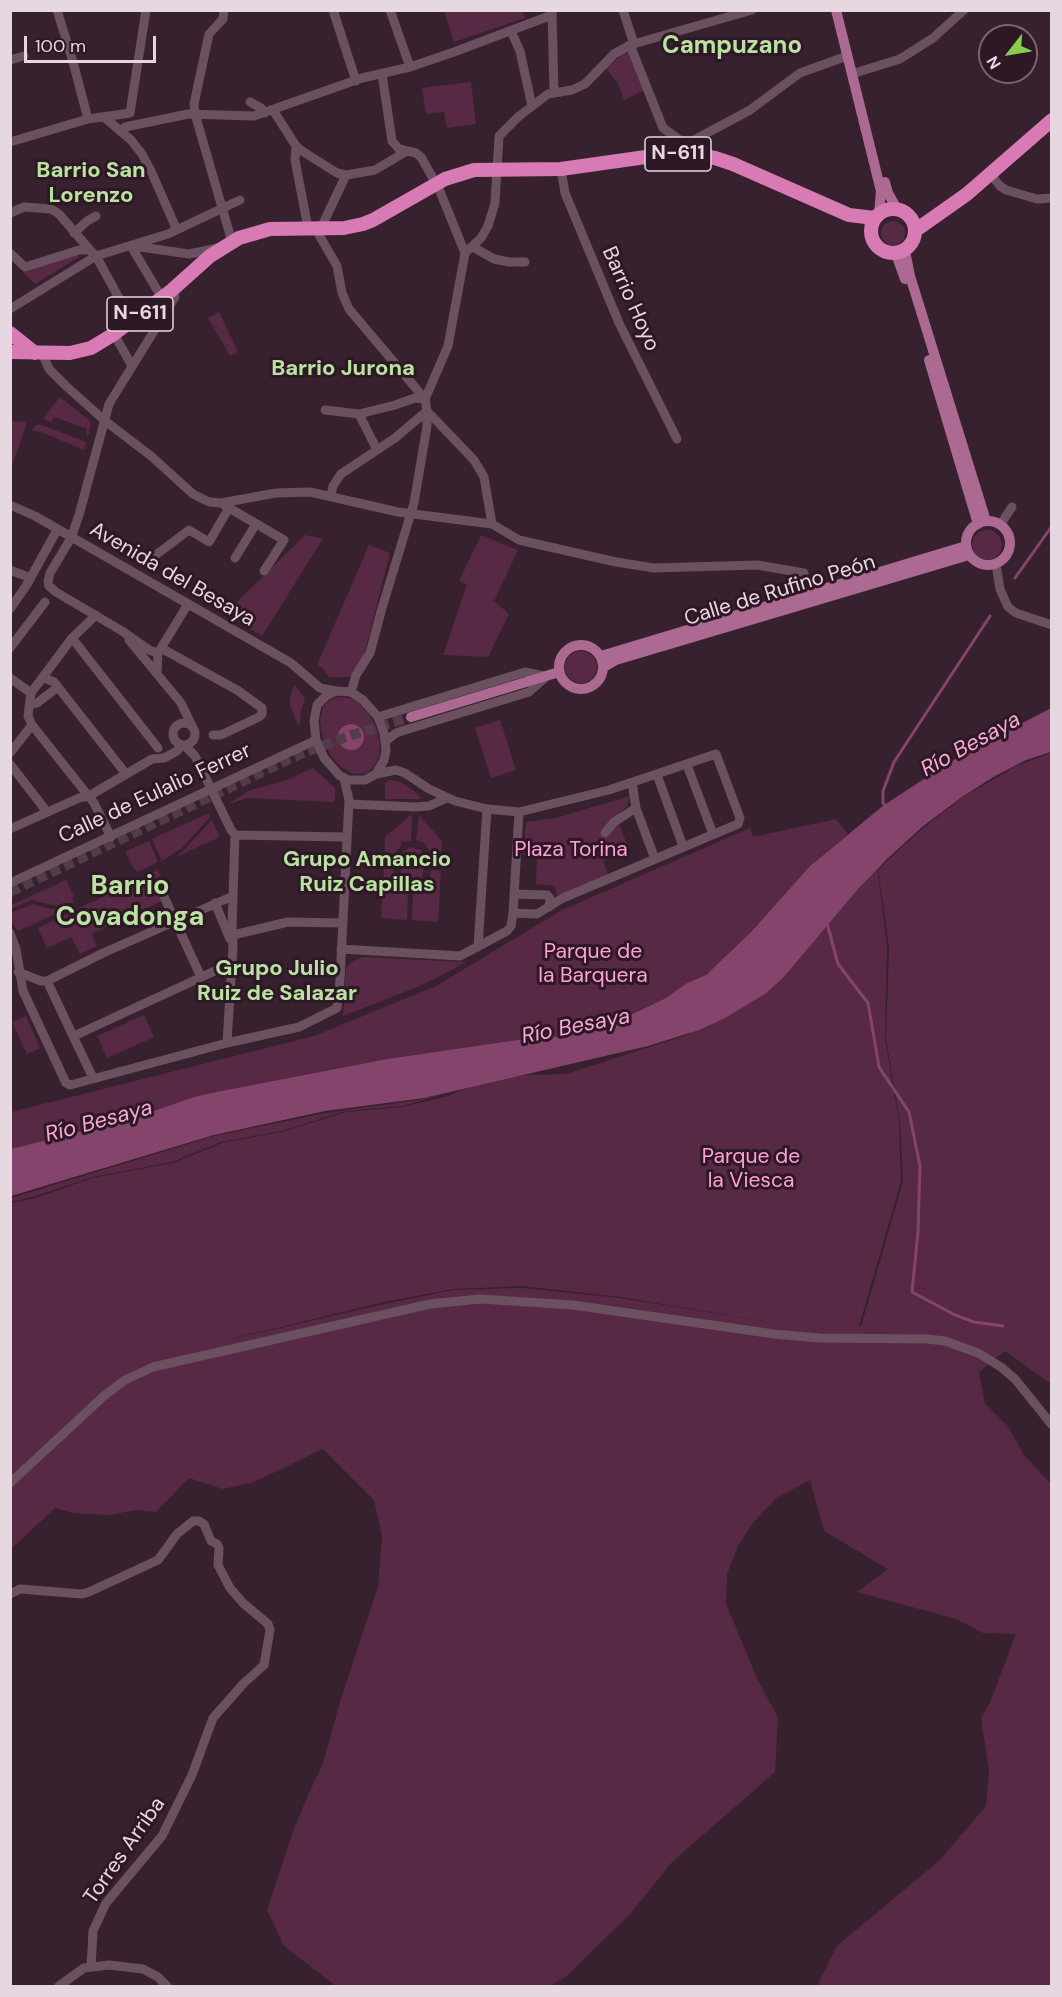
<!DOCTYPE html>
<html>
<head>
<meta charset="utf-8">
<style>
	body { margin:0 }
	#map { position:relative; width:1062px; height:1997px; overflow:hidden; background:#38212e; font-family:"DM Sans",sans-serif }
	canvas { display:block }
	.frame { position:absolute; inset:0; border:12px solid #e7d7e0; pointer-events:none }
	.north { position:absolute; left:978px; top:24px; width:60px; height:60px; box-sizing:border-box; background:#2e1825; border:2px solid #786470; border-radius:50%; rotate:239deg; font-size:16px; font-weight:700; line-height:24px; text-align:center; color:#e7d7e0 }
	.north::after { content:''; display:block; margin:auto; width:21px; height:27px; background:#85cf4d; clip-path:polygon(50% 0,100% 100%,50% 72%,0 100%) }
	.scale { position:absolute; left:24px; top:36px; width:132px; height:27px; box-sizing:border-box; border:3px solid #e7d7e0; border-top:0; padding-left:8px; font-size:18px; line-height:21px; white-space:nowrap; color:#e7d7e0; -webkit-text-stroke:4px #2e1825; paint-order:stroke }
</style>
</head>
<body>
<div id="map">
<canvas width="1062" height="1997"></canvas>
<div class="frame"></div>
<div class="north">N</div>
<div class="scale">100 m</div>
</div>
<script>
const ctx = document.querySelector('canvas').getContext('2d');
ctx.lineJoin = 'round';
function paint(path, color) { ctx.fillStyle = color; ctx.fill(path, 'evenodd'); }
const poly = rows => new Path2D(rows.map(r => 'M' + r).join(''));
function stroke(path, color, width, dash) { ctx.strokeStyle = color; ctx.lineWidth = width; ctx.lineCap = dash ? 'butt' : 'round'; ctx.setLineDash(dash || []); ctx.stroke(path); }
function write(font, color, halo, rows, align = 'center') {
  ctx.font = font + ' "DM Sans",sans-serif'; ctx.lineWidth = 6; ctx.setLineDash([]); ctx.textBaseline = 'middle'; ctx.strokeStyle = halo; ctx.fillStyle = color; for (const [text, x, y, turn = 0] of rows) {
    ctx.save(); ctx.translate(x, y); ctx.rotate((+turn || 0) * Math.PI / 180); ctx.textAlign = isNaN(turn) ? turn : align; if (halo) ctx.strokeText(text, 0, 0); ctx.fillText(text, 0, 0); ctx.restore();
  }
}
paint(poly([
	[444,11,522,11,525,18,454,42],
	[625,52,630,54,645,90,624,100,618,84,606,68],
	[471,82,476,124,447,128,444,112,426,114,422,88],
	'881 233a12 12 0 1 1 24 0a12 12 0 1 1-24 0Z',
	[77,254,79,257,35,284,23,272],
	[219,312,238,352,230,356,208,318],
	[60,397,89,420,91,424,88,436,86,435,87,429,54,417,51,422,43,419],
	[11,421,27,422,13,463,11,465],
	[39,424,86,442,84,450,46,434,32,430,36,425],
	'972 545a15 15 0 1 1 30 0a15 15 0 1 1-30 0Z',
	[305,535,321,538,324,537,262,636,225,614],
	[481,535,518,550,494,601,509,614,488,657,443,655,467,585,459,581],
	[369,545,390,553,364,655,351,677,329,677,323,668,317,665],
	'565 667a16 16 0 1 1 32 0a16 16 0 1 1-32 0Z',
	[294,684,305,698,301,711,300,723,298,725,290,705,290,697],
	[338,697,350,698,359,703,369,715,376,727,380,744,379,757,374,767,367,773,354,774,341,767,331,756,323,739,320,720,323,707,329,701],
	[500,720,516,770,491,778,475,728],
	[1051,753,1051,1384,1005,1351,979,1372,985,1404,1009,1428,1024,1455,1051,1484,1051,1986,817,1986,837,1946,940,1860,986,1806,989,1770,981,1718,991,1700,1016,1634,983,1633,956,1619,857,1592,888,1569,824,1531,810,1480,776,1498,752,1524,738,1546,727,1574,726,1604,756,1676,778,1718,775,1772,672,1862,630,1914,567,1976,550,1986,336,1986,284,1946,267,1910,292,1834,308,1795,322,1766,341,1699,378,1587,382,1537,374,1500,323,1449,254,1482,223,1489,189,1478,156,1512,137,1510,108,1515,73,1513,55,1508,11,1549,11,1203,36,1198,92,1178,173,1163,222,1143,282,1132,346,1112,402,1107,448,1096,494,1076,566,1074,687,1035,725,1005,876,858,887,947,885,1039,899,1121,901,1181,859,1326,861,1327,903,1181,900,1121,886,1039,889,947,878,869,923,828,962,798,1016,766],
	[522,1286,621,1297,787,1325,620,1298,522,1288,453,1290,384,1304,206,1345,384,1302,453,1289],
	[313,768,335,788,335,799,334,802,248,798,228,804,248,791,287,780],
	[390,780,401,782,419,795,421,799,385,799,385,783],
	[630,796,627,806,616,816,629,850,603,861,608,874,557,896,555,886,536,884,537,855,524,854,526,822,556,818],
	[209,813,210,817,182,848,162,861,152,839],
	[412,814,411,841,404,842,403,840,401,842,402,844,395,853,394,863,384,863,385,837],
	[419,815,442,841,441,865,431,865,429,850,424,843,416,840],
	[836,819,848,834,810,866,751,932,706,975,687,983,666,998,601,1029,563,1036,524,1039,387,1059,221,1091,194,1097,130,1119,11,1149,11,1112,314,1036,436,986,562,910,750,828,753,837],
	[212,820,220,837,174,858,182,852],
	[149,841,158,862,137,872,135,869,134,869,125,852,133,848,135,849,135,847],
	[410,847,421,850,425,856,422,880,414,887,407,886,400,878,402,853],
	[384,868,393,869,395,883,401,891,408,893,407,920,381,918],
	[158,870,163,881,158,878,152,878,147,882,146,889,150,895,161,896,164,900,93,933,92,935,97,946,80,954,71,937,47,948,38,928],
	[431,870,441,871,438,922,412,920,413,894,421,892,428,886],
	[66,880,74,897,72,898,74,902,57,906,31,900,11,909,11,905,55,885,57,886,56,884],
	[33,904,50,909,66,909,18,931,11,921,11,913],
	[363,957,466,962,450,971,420,986,343,1016,346,968,353,961],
	[144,1015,154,1037,107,1058,97,1036],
	[26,1016,40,1048,27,1054,12,1022],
	[454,1091,402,1106,345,1111,282,1131,221,1142,172,1162,92,1177,36,1196,11,1202,11,1198,214,1136,325,1113,418,1100]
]), '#572945');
paint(poly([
	[1051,708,1051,752,1026,760,995,776,962,797,922,827,887,859,858,889,783,978,765,994,725,1018,699,1030,648,1046,424,1098,325,1111,214,1135,11,1196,11,1149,130,1119,194,1097,221,1091,387,1059,524,1039,563,1036,601,1029,666,998,687,983,706,975,751,932,810,866,884,805,958,757],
	'338 737a13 13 0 1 1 26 0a13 13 0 1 1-26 0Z'
]), '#85446c');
stroke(poly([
	[1015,578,1052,526],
	[886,807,883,803,883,791,894,762,990,616],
	[827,923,838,964,868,1003,879,1067,909,1112,920,1166,918,1232,912,1292,955,1315,974,1322,1003,1326]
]), '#85446c', 3);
stroke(poly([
	[10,892,300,754,352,735,411,717]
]), '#523c49', 10, [10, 5]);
stroke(poly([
	[57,10,73,62,88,119],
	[224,10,223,19,209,34,194,104,195,114,232,242],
	[333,10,356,81],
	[390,10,410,67],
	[623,10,634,44],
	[552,11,554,93],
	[511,31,520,51,532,106],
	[630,45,663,128,688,146],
	[10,60,24,56],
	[858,72,900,59,933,38,964,10],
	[382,74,392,141,399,149,416,153,421,157,439,189,465,253,448,346,425,399],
	[250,102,261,108,265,113],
	[273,110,296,146,302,151,337,173,346,175,375,170,407,151],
	[104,117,131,140,142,154,151,171,176,228],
	[120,131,125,127,188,114,254,116,362,78,410,67,454,52,552,15],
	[10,142,88,119,130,113,146,10],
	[296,146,295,160,308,228],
	[685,153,688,146,696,139,750,110,800,73,847,56],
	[561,169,565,193,619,323,677,439],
	[991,175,1000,186,1006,190,1037,199,1052,198],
	[10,213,24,207,51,209,59,214,90,250],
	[315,228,337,266,342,293,349,309,425,399,427,411,427,426,414,503,382,608,370,653,356,675,351,692],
	[321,228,346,175],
	[74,233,87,221,96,216],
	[131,246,162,298],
	[134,246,189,254,218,248],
	[473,247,494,259,509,262,525,262],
	[10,253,25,267,79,250,90,250,96,256,131,320],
	[465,253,481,238,488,226,495,203,499,136,518,117,548,94,572,90,585,84,614,54,630,45,752,10],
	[10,309,96,256,168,234,240,200],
	[114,334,132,366],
	[42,353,49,369,66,386,104,420,151,456,193,494,209,502,221,503,276,493,310,492,398,512,492,524,519,540,616,562,654,568,757,565,804,573],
	[325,410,359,414,395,405,415,398,425,399],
	[427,411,474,460,484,477,492,524],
	[359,414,377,450],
	[331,495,333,486,341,474,395,438,427,411],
	[10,505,35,516,291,663,320,688,336,691],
	[224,505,284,540,264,571],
	[1000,525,1012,507],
	[235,558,256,524],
	[145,563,189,530,209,542,229,508],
	[996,564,1000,589,1008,607,1016,613,1052,625],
	[10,570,31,578],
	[10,609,26,586,57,530],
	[96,615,72,638,31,693,28,716,32,725,94,803,111,837],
	[72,638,158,748],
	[129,640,181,703,193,728],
	[10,648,45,602],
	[161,648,237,690,262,708,262,714,259,717,221,735,213,735],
	[158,653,149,650,122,631,56,592,49,586,48,582,50,573,71,538,79,515,109,404,175,297,172,290],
	[157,674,158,653,188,604],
	[10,678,31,693],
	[44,678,54,682,126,774],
	[336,691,351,692,363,700,378,717,384,733,386,750,384,760,376,774,365,780,348,780,339,775,324,758,316,740,314,721,317,705,326,696,336,691],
	[29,705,37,703,58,687],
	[378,717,525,672,544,676],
	'173 734a11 11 0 1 1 22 0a11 11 0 1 1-22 0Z',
	[386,741,396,733,405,730,529,692,546,677],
	[184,745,195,756,231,830,235,835,232,928,233,947,227,1043],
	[10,753,32,725],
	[10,764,47,812],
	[687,765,713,834],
	[376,774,396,770,405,773,429,789,455,801,487,809,519,812,609,790,716,754,740,818,738,824,563,898,537,914,513,913],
	[657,775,683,846],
	[632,783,636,808,655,859],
	[349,804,415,807,429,806,447,798],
	[10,829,79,798,89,796,152,759,164,758,177,751,182,745],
	[605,833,614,822,636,808],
	[235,835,346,837],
	[10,883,316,740],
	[160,888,201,977],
	[514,894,547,895,550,898,549,907],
	[215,903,230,939],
	[10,933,16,949,23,991,66,1083,70,1085,227,1043,299,1027,337,1008,340,980,349,800,344,778],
	[233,935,288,922,342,923],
	[478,947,487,809],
	[341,949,460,956,507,931,511,926,513,913,519,812],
	[18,972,41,981,47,981,103,953,233,896],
	[47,981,93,1078],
	[74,1036,232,963],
	[10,1483,105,1395,125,1380,153,1367,430,1304,480,1299,573,1305,774,1334,819,1338,927,1339,945,1341,978,1353,1001,1367,1015,1379,1052,1425],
	[10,1594,20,1589,82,1594,89,1592,158,1560,177,1534,193,1521,199,1521,204,1524,211,1541,217,1544,219,1548,218,1565,230,1588,243,1603,268,1624,270,1630,264,1665,244,1683,213,1718,192,1775,162,1836,106,1903,93,1931,91,1967],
	[59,1986,84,1968,109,1965,143,1969,158,1977,167,1986]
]), '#6b505f', 9);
stroke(poly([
	[836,10,881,191,879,214],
	[885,182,888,193,897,209],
	[905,251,910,276,986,521],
	[896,254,905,279],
	[929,360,978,524],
	'966 543a22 22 0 1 1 44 0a22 22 0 1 1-44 0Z',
	'559 667a22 22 0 1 1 44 0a22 22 0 1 1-44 0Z',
	[601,656,966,546],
	[604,667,616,660,969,555],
	[411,717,559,672]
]), '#ac6991', 10);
stroke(poly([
	'871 231a22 22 0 1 1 44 0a22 22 0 1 1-44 0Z',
	[916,230,967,194,1052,120],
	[10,333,35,353],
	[10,352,70,353,91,348,114,334,172,290,210,256,239,238,270,229,344,228,363,224,373,220,445,179,474,170,561,169,667,154,692,154,715,158,733,164,849,215,875,218]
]), '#d87ab3', 14);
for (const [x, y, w] of [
	[678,154,66],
	[140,314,66]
]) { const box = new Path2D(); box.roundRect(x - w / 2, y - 17, w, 34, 4.5); ctx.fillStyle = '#2e1825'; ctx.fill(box); stroke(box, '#e7d7e0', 1.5); }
write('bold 20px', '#e7d7e0', null, [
	["N-611",678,154],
	["N-611",140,314]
]);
write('21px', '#e7d7e0', '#2e1825', [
	["Barrio Hoyo",630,299,66],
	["Avenida del Besaya",172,575,30],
	["Calle de Rufino Peón",780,591,-17],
	["Calle de Eulalio Ferrer",155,794,-25],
	["Torres Arriba",125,1851,-55]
]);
write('21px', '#ffa0d8', '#2e1825', [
	["Plaza Torina",571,850],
	["Parque de",593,952],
	["la Barquera",593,976],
	["Parque de",751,1157],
	["la Viesca",751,1181]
]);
write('bold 22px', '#b9e3a0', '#2e1825', [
	["Barrio San",91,171],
	["Lorenzo",91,196],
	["Barrio Jurona",343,369],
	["Grupo Amancio",367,860],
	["Ruiz Capillas",367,885],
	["Grupo Julio",277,969],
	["Ruiz de Salazar",277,994]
]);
write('italic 22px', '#f7aad7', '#2e1825', [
	["Río Besaya",971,745,-29],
	["Río Besaya",576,1027,-11],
	["Río Besaya",99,1122,-15]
]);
write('bold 24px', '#b9e3a0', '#2e1825', [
	["Campuzano",732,47]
]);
write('bold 27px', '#b9e3a0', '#2e1825', [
	["Barrio",130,887],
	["Covadonga",130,918]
]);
</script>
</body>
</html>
